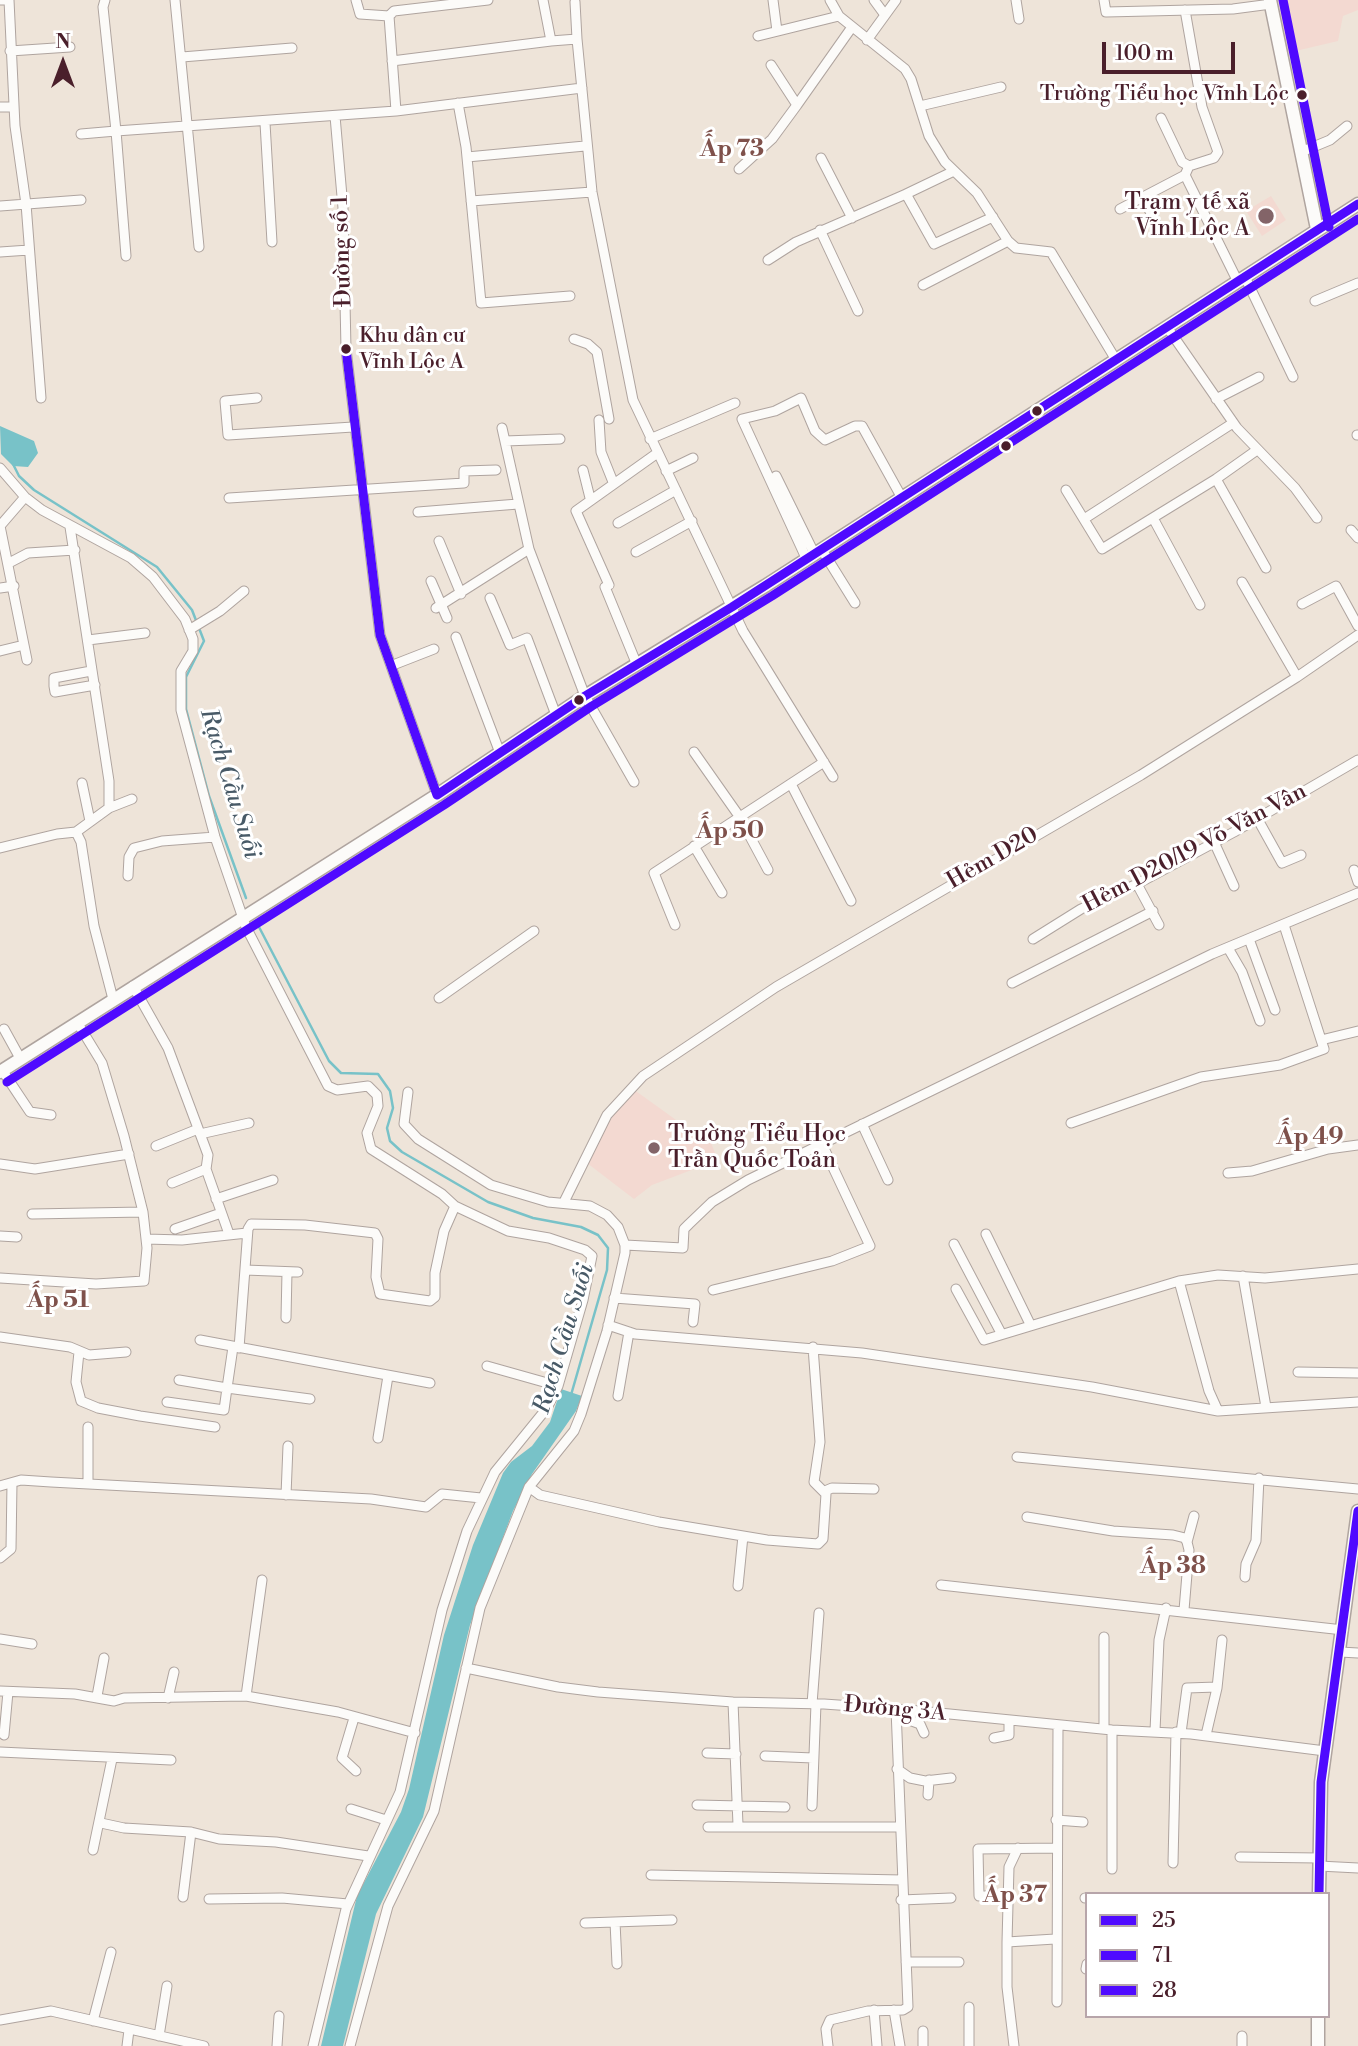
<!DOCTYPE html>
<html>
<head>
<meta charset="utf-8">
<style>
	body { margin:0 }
	#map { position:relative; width:1358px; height:2046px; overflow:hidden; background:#eee4d9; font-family:"Libre Bodoni",serif }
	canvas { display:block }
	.legend { position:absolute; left:1085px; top:1892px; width:245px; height:126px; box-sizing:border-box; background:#fff; border:2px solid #b7a5aa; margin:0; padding:9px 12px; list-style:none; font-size:21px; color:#4a1f2b }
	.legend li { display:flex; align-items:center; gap:14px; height:35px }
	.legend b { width:35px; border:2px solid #b7a5aa }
	.north { position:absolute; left:28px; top:28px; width:70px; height:70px; -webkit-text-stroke:5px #fff; paint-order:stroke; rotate:0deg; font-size:19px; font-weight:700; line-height:28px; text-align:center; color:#4a1f2b }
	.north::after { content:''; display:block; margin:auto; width:24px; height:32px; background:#4a1f2b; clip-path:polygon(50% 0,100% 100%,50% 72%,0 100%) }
	.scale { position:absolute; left:1102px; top:42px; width:133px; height:32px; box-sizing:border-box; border:4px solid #4a1f2b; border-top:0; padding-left:9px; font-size:21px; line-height:24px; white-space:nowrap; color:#4a1f2b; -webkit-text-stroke:5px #fff; paint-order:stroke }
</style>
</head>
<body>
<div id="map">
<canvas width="1358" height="2046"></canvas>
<ul class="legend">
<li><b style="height:9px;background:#4f0aff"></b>25</li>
<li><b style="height:9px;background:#4f0aff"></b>71</li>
<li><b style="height:9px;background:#4f0aff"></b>28</li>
</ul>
<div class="north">N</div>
<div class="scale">100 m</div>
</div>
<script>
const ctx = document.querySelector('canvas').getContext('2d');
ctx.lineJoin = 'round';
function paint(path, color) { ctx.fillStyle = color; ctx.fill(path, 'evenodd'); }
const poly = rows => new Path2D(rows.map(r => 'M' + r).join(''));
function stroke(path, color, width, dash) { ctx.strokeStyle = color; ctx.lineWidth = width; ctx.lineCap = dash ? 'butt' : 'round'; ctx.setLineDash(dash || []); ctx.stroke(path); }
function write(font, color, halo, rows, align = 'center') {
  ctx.font = font + ' "Libre Bodoni",serif'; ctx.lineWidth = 6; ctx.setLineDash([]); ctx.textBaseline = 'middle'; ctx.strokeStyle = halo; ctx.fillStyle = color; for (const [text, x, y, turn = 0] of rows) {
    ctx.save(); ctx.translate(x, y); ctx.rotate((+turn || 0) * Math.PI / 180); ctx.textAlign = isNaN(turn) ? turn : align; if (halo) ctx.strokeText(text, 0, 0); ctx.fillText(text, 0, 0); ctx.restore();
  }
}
paint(poly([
	[1276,0,1358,0,1358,10,1343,16,1338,41,1287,53],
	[1271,196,1286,220,1262,236,1246,211],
	[633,1089,697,1135,706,1131,718,1160,652,1185,634,1199,587,1163,610,1117]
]), '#f3d9d1');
paint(poly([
	[0,426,34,441,38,453,28,467,13,466,1,454],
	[561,1389,582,1396,576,1411,532,1474,513,1511,470,1625,423,1817,376,1914,343,2046,321,2046,357,1896,401,1812,409,1789,444,1635,473,1545,503,1473,511,1462,532,1446,550,1422]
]), '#78c2c8');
stroke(poly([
	[13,464,19,476,34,490,157,567,192,610,204,641,186,677,186,709,209,796,246,898],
	[259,927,329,1061,341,1073,378,1074,390,1091,393,1108,387,1128,390,1141,402,1152,488,1202,533,1218,581,1227,598,1235,608,1248,607,1270,571,1395]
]), '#78c2c8', 2.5);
const street = poly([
	[0,0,9,0,15,126,26,204,41,398],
	[105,0,103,7,116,131,396,111,582,88],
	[175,0,199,247],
	[356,0,360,14,389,16],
	[543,0,551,41,577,39,592,192,633,400,743,631,833,777],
	[773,0,777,31],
	[830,0,839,16,905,69,911,79,929,136,945,162,977,193,1008,241,1016,248,1051,252,1116,360],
	[874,0,885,15],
	[1016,0,1019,19],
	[1104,0,1106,12,1233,9,1271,4],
	[575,2,577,39],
	[758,36,839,16],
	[867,40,896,0],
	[10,51,70,47],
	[182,57,292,48],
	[392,61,551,41],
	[771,65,797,105,852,27],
	[458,103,466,147,481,303,570,296],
	[920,106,1001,87],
	[0,107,13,107],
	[396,111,389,16,394,11,488,0],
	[335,116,343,208,346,349,380,635,437,795],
	[1161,118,1182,162,1189,166,1214,158,1218,152,1202,107,1185,10],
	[265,123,272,242],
	[81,134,116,131,126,256],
	[1301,152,1330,140,1347,126],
	[467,157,585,146],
	[821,158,852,218],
	[1189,166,1185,175,1238,282],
	[739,169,772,139,797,105],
	[906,194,954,171],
	[1143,198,1156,223],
	[471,201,592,192],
	[0,206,81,200],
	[1120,209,1185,175],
	[820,230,858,311],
	[0,252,29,250],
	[768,260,796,242,906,194,934,244,993,217],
	[1245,277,1293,377],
	[923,285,1008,241],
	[1315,301,1358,283],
	[1167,327,1237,428,1295,488,1317,518],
	[574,339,588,344,597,352,609,419],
	[257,398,225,401,228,435,353,427],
	[1216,399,1259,377],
	[599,420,601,452,613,482],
	[502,428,529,549,585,696,634,782],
	[1357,435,1358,435],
	[650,439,735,403],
	[505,441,560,439],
	[0,468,25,497,42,510,131,558,153,577,185,619,193,639,193,651,181,671,181,710,215,837,246,927,328,1086,337,1090,368,1086,377,1095,378,1106,367,1133,371,1149,442,1194,455,1206,508,1231,549,1238,585,1250,592,1256,583,1300,558,1386,547,1408,495,1472,467,1531,442,1610,400,1792,346,1909,313,2046],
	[583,470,590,498],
	[666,471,693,458],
	[776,476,815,555],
	[1216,479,1266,568],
	[1066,490,1102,549,1216,479,1257,450],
	[25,497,0,526,27,660],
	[229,498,464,483,464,471,496,470],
	[418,512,518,504],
	[1153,518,1200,605],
	[1084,519,1233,423],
	[618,523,676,490],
	[70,527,109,781,109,808],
	[1351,530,1358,538],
	[439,541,461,594],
	[822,550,855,603],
	[636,552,692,521],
	[807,560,742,419,775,411,801,398,815,431,825,440,855,426,862,426,902,498],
	[9,563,28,553,75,550],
	[431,581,447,618],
	[1242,582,1297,677],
	[0,588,14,586],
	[490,598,510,645,527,638,556,715],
	[1302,604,1336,586,1358,626],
	[436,608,529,549],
	[189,630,220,611,244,591],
	[456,637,500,753],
	[88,640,145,633],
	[0,651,24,645],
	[393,665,434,649],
	[637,665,605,587,609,585,576,511,656,454],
	[91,671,54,678,54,686,55,692,95,685],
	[694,752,739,816,768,870],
	[82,783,90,821],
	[791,784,851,901],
	[1257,818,1282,863,1301,855],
	[76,832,109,808,132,799],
	[1214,842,1234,886],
	[694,846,722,893],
	[0,848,57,834,76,832,81,842,94,926,113,999],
	[1354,870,1358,882],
	[128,876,129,857,134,848,162,841,215,837],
	[1137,884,1159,925],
	[675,925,654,873,824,762],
	[1033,939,1081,909,1137,884,1234,832,1358,760],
	[1249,939,1275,1010],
	[1228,948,1242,972,1260,1021],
	[1012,983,1153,911],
	[133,986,168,1048,208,1155,206,1169,229,1234],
	[439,998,534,931],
	[4,1029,20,1058],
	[1321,1040,1358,1031],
	[2,1070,30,1112,51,1115],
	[1071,1123,1201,1077,1280,1065,1324,1049,1284,925],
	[862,1124,888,1180],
	[200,1134,249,1123],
	[156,1146,198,1129],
	[0,1164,35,1169,129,1154],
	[1228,1173,1252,1171,1328,1149,1358,1145],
	[172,1183,206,1169],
	[216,1199,273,1180],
	[564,1202,607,1115,643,1076,776,987,1141,775,1297,677,1358,635],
	[32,1214,143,1212],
	[175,1229,221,1213],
	[986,1234,1030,1324],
	[0,1236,17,1237],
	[146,1239,182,1240,247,1233],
	[954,1244,1001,1333],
	[625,1245,683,1248,684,1229,689,1224,712,1202,748,1180,1212,954,1358,893],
	[245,1270,298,1272],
	[1243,1276,1266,1407],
	[0,1278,96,1284,144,1281,147,1248,143,1212,124,1136,102,1063,77,1022],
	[1179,1281,1209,1391,1218,1411],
	[956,1289,984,1340,1179,1281,1218,1275,1265,1278,1358,1269],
	[713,1290,832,1261,870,1246,822,1144],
	[614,1298,695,1304,693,1322],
	[286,1318,287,1272],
	[608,1325,635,1334,862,1353,1092,1387,1218,1411,1358,1402],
	[0,1337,70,1347,89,1355,126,1352],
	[200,1340,430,1383],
	[239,1348,248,1229,251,1224,305,1225,375,1233,378,1239,376,1277,380,1294,430,1301,435,1297,435,1273,444,1231,455,1206],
	[79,1352,76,1382,81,1401,98,1408,140,1416,215,1427],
	[487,1366,558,1386],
	[1298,1372,1358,1373],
	[179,1380,227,1388,233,1347],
	[618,1396,629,1332],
	[167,1402,224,1410,227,1388,310,1399],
	[88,1427,88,1484],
	[378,1438,388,1376],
	[1017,1457,1358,1489],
	[0,1486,21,1480,51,1482,371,1499,426,1507,442,1494,481,1498],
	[529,1487,540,1495,659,1522,767,1540,818,1544,823,1539,826,1494,814,1482,820,1442,813,1347],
	[825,1491,832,1488,874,1489],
	[286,1495,288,1446],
	[1027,1517,1113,1531,1173,1535,1185,1538,1187,1542],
	[0,1558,11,1549,12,1483],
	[1245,1577,1246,1564,1256,1541,1259,1478],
	[941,1585,1343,1630],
	[738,1586,743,1536],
	[1184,1610,1189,1550,1187,1542,1194,1516],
	[1104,1637,1104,1729],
	[0,1639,32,1644],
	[1340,1652,1358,1653],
	[466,1668,558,1687,598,1692,733,1702,824,1704,909,1710,1112,1730,1191,1734,1325,1751],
	[0,1691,75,1694,114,1701,124,1698,246,1696,338,1712,415,1733],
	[97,1696,104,1658],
	[246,1696,262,1580],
	[168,1698,174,1672],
	[733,1702,738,1825],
	[812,1704,819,1613],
	[909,1710,912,1721,920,1724,924,1733],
	[354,1718,342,1758,356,1771],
	[1112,1730,1112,1869],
	[1155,1731,1159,1640,1166,1608],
	[1181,1733,1187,1688,1217,1687],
	[4,1735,8,1692],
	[1206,1735,1217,1688,1222,1640],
	[994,1738,1009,1735,1009,1720],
	[0,1752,171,1760],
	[707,1753,736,1754],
	[765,1756,813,1758],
	[897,1769,910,1778,925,1781,951,1778],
	[928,1795,929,1780],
	[697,1805,785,1807],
	[812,1806,816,1704],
	[351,1809,386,1820],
	[1056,1820,1083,1822],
	[101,1823,124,1828,191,1832,219,1839,276,1842,368,1856],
	[708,1827,900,1827],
	[93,1850,112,1759],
	[1240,1857,1319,1858],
	[1173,1863,1176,1732],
	[1319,1866,1358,1868],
	[651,1875,902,1880],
	[1008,1896,979,1896,978,1849,1056,1848],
	[183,1897,191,1832],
	[1085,1898,1087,1898],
	[209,1899,282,1898,348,1904],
	[901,1900,951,1898],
	[615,1922,617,1964],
	[585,1923,672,1920],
	[1007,1942,1055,1939],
	[906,1962,959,1962],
	[1086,1969,1087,1964],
	[1057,2002,1058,1725],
	[969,2007,969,2046],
	[874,2010,877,2046],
	[894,2010,900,2046],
	[0,2020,51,2011,204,2046],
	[93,2021,111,1952],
	[923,2031,923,2046],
	[159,2036,167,1986],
	[1242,2036,1242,2046],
	[127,2046,129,2030],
	[277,2046,279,2016],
	[350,2046,388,1906,434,1811,480,1608,529,1487,574,1431,581,1414,607,1331,625,1253,625,1245,618,1227,607,1215,590,1206,548,1202,491,1185,418,1139,404,1124,408,1092],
	[828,2046,826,2029,830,2020,868,2011,903,2010,908,2007,896,1709],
	[1014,2046,1007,1987,1007,1942,1009,1867,1018,1848]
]);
const secondary = poly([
	[1270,0,1317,229],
	[0,1072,437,795,585,696,765,586,1358,204],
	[1319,1894,1321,1782,1358,1511],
	[1318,2016,1318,2046]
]);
stroke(street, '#afa49f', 11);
stroke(secondary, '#afa49f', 15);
stroke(street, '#fcfbf9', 9);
stroke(secondary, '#fcfbf9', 12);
stroke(poly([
	[346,349,380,635,437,795],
	[437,795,585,696,732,607,1358,204],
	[1319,1894,1321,1782,1358,1511]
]), '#4f0aff', 9);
stroke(poly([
	[7,1082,444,805,592,706,772,596,1358,219]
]), '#4f0aff', 9);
stroke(poly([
	[1283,0,1329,227]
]), '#4f0aff', 9);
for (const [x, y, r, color] of [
	[1302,95,6,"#4a1f2b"],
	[1266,216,9,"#836468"],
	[346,349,6,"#4a1f2b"],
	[1037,411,6,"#4a1f2b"],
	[1006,446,6,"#4a1f2b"],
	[579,700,6,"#4a1f2b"],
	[654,1148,7,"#836468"]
]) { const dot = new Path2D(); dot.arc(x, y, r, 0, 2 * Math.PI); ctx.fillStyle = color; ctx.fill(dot); stroke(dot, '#fff', 2.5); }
write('21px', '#4a1f2b', '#fff', [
	["Trường Tiểu học Vĩnh Lộc",1289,95],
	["Khu dân cư",359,337,"left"],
	["Vĩnh Lộc A",359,363,"left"]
], 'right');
write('23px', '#4a1f2b', '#fff', [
	["Trạm y tế xã",1250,203],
	["Vĩnh Lộc A",1250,229],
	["Trường Tiểu Học",668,1135,"left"],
	["Trần Quốc Toản",668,1161,"left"]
], 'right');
write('23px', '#4a1f2b', '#fff', [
	["Đường số 1",343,251,-92],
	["Hẻm D20/19 Võ Văn Vân",1195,849,-28],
	["Hẻm D20",993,859,-30],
	["Đường 3A",895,1710,5]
]);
write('bold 24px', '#7f514b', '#fff', [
	["Ấp 73",732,150],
	["Ấp 50",730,832],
	["Ấp 49",1310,1138],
	["Ấp 51",58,1301],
	["Ấp 38",1173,1567],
	["Ấp 37",1015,1896]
]);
write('italic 24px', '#485a67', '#fff', [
	["Rạch Cầu Suối",229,784,73],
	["Rạch Cầu Suối",565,1339,-73]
]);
</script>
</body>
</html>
